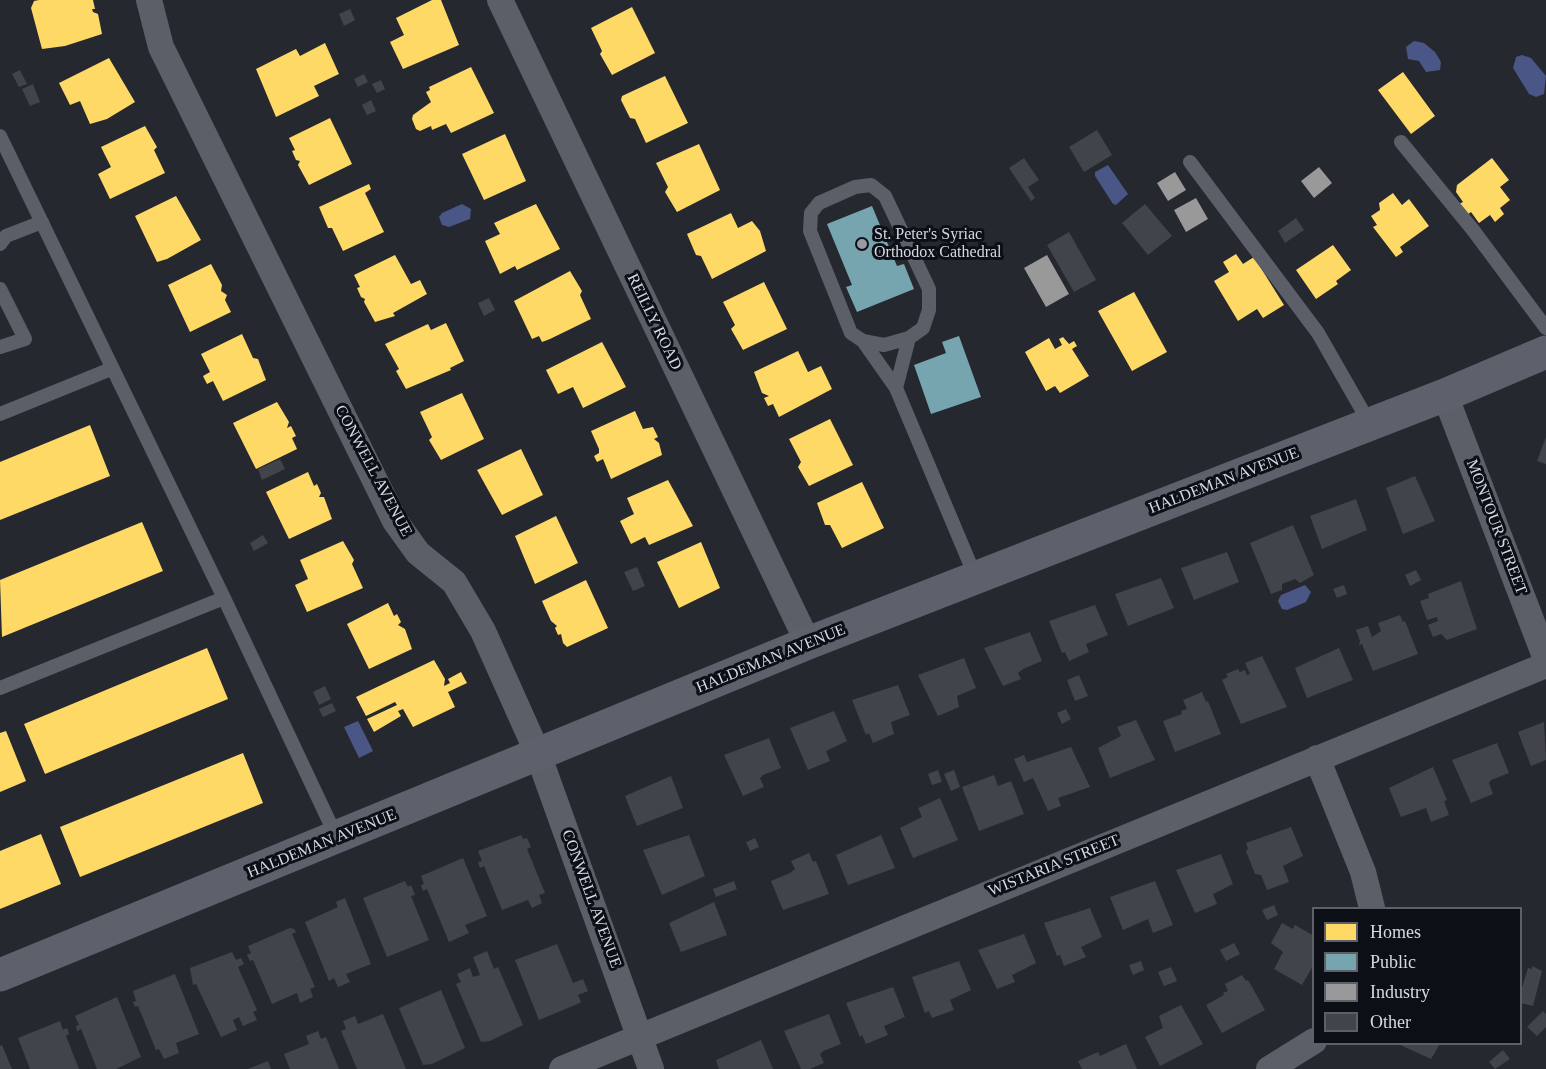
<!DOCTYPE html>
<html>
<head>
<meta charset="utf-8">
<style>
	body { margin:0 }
	#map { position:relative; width:1546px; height:1069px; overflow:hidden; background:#262830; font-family:Georgia,serif }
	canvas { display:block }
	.legend { position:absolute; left:1312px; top:907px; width:210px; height:138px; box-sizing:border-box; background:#0d0f16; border:2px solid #5d6068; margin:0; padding:8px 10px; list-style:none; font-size:18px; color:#d6d9e3 }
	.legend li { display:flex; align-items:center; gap:12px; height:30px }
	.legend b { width:30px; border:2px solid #5d6068 }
</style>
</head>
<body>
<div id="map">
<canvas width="1546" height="1069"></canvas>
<ul class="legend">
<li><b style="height:16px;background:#ffd966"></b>Homes</li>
<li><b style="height:16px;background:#76a5af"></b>Public</li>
<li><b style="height:16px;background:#999"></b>Industry</li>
<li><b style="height:16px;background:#42444b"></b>Other</li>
</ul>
</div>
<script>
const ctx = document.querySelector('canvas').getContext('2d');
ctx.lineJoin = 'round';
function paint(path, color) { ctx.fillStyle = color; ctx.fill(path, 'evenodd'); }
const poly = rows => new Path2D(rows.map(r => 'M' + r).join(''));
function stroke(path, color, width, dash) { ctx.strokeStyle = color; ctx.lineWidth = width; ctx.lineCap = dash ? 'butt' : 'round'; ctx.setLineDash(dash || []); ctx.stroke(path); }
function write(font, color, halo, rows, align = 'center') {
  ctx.font = font + ' Georgia,serif'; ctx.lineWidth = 6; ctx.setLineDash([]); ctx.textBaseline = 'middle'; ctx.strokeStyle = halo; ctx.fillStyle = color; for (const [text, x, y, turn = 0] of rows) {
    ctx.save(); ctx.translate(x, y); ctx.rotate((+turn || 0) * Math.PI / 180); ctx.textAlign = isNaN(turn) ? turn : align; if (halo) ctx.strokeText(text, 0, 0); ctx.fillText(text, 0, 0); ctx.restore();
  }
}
paint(poly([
	[1414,41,1424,43,1435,52,1441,62,1440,70,1426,72,1419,61,1408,59,1406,47],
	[1522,55,1531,58,1546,76,1544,94,1536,97,1529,94,1513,68,1516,57],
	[1108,165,1128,194,1116,205,1113,204,1095,176,1095,172],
	[462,204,471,209,470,219,449,227,442,225,439,217,442,213],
	[1305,585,1311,592,1306,602,1287,610,1282,609,1278,601,1281,595],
	[358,721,373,751,359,758,344,727]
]), '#495686');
paint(poly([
	[39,0,93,0,95,9,92,9,93,12,98,14,102,34,65,46,42,49,31,8,34,1],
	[432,0,441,0,459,45,403,69,390,42,404,35,396,18],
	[632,7,655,53,612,75,600,54,602,51,591,28],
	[325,43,339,74,314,86,319,96,276,117,256,69,296,49,300,56],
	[109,58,135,102,107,119,90,124,80,101,70,105,59,83],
	[471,67,494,113,451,133,446,124,432,130,431,126,420,131,416,129,412,119,413,115,431,102,426,92,430,90,429,87],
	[1403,72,1435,116,1411,134,1378,90],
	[665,76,688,123,646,143,635,119,630,118,621,100,622,96],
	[330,118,352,164,309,185,298,165,300,161,296,160,292,151,295,150,289,138],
	[145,126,157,147,154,150,165,173,110,199,98,174,111,167,101,147],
	[505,134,526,181,484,200,462,154],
	[699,144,720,190,677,212,665,192,668,187,656,163],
	[1492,158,1509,180,1500,187,1510,200,1500,208,1504,214,1495,222,1490,215,1479,223,1471,212,1467,215,1459,204,1463,202,1456,192,1457,185],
	[369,184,371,189,365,193,384,232,343,251,332,228,328,228,319,207],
	[1393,193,1402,205,1409,199,1429,226,1400,247,1403,252,1396,257,1373,227,1377,225,1371,216,1380,210,1379,203],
	[176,196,201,240,167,259,157,262,135,216],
	[536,204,560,249,517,270,515,266,500,274,485,241,500,234,494,223],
	[731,213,738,228,752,221,760,231,766,251,712,279,701,256,696,255,687,234],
	[1333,245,1351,270,1336,281,1338,284,1316,299,1296,270],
	[1236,254,1243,264,1254,257,1284,305,1263,318,1257,309,1238,321,1214,281,1229,272,1223,262],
	[395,255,411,284,420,280,427,294,393,313,395,316,375,322,364,302,365,299,361,297,357,288,360,287,354,275],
	[211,264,222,285,221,291,227,295,225,300,231,312,190,332,168,285],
	[570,271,582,291,580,295,591,319,550,339,542,342,539,336,532,339,514,301],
	[764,282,787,329,743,350,731,329,735,325,723,302],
	[1134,292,1167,352,1132,371,1098,311],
	[446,323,464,361,450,368,451,370,406,389,396,371,399,369,385,344,428,324,431,330],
	[242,334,253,358,258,359,266,380,223,401,213,381,207,384,203,376,210,372,201,354],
	[1063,337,1069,344,1074,341,1077,346,1072,349,1089,376,1060,393,1055,386,1046,391,1025,352,1049,338,1055,349,1062,345,1059,339],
	[602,342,626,387,583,408,573,387,558,394,546,370],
	[798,351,808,372,821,366,832,389,779,417,773,404,768,406,764,398,769,396,762,393,754,372],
	[462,393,484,439,441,460,429,440,432,437,420,412],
	[277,402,289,422,287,428,291,426,296,436,292,438,297,449,256,469,233,423],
	[635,411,643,429,653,427,658,437,654,439,659,443,662,455,611,479,603,459,597,462,594,456,599,453,599,449,591,431],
	[830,419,853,465,809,486,798,467,801,462,789,439],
	[90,425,110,476,0,520,0,462],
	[521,449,543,495,502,515,477,470],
	[308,472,314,486,317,484,321,493,319,497,324,497,332,519,289,539,266,492],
	[668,480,693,526,649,545,645,537,631,544,620,521,634,514,627,498],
	[862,482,884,528,842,548,830,525,825,525,817,503],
	[556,516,578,563,535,584,515,536],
	[142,522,163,571,2,637,0,580],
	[343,541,354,560,352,564,363,588,307,612,295,585,308,579,300,560],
	[701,542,720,588,679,608,657,562],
	[586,580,608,628,567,647,563,643,561,634,558,635,555,628,557,626,551,621,542,601],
	[388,603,394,616,397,614,401,622,398,625,405,629,412,649,369,669,347,624],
	[207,648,228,699,45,774,24,724],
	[434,660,445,679,444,686,450,683,448,679,461,672,467,683,448,692,455,707,413,727,403,709,398,711,401,716,374,732,367,719,397,705,395,702,366,716,356,697],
	[6,731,26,781,0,792,0,733],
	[243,753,263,803,80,877,60,827],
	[41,834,61,884,0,909,0,851]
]), '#ffd966');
paint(poly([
	[872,206,897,266,904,264,914,289,857,312,846,287,852,285,827,224],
	[959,336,981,397,931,414,914,365,946,353,942,342]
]), '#76a5af');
paint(poly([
	[1319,167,1332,183,1314,198,1301,181],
	[1175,172,1186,190,1168,201,1157,183],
	[1196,198,1208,219,1186,232,1174,210],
	[1047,255,1069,294,1046,307,1024,268]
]), '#999');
paint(poly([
	[350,9,355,20,344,26,339,14],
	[20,70,27,84,19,87,12,74],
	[364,74,368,82,358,87,354,79],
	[381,80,385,89,377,93,372,84],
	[33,84,40,102,30,106,22,89],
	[371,100,376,111,367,115,362,105],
	[1097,130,1112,155,1084,172,1069,147],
	[1024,158,1039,180,1028,187,1035,198,1031,201,1009,168],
	[1145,204,1172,236,1148,255,1122,223],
	[1296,218,1304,230,1285,243,1278,231],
	[1069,232,1096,280,1074,292,1047,245],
	[489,298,495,310,484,316,478,303],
	[1546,437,1546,464,1537,461],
	[280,459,285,469,262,480,258,469],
	[1415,476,1435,521,1403,534,1386,488],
	[1356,499,1367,530,1322,549,1310,516],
	[1293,525,1314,575,1300,583,1295,579,1282,584,1282,590,1271,594,1250,543],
	[263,535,268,543,254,551,250,543],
	[1227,552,1239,582,1194,600,1181,568],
	[637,567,645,586,633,591,624,572],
	[1416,570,1421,580,1410,586,1405,575],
	[1161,578,1174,608,1128,626,1115,594],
	[1461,581,1477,629,1447,640,1441,634,1433,637,1428,625,1438,621,1437,617,1427,620,1420,601,1429,598,1428,594],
	[1344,585,1347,594,1337,598,1333,589],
	[1095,605,1108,635,1086,644,1089,652,1069,661,1065,652,1062,653,1049,621],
	[1400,615,1403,622,1405,621,1418,654,1373,671,1362,644,1359,645,1360,641,1356,630,1368,626,1372,637,1381,631,1378,623],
	[1030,632,1042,661,1023,669,1018,673,1021,679,1003,686,984,648],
	[1339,648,1353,680,1307,698,1295,668],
	[1262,656,1287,707,1241,724,1222,680,1228,677,1226,674,1238,669,1240,672,1245,670,1247,675,1250,674,1245,663],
	[964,658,976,688,957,696,959,707,938,716,918,675],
	[1079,675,1088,696,1075,701,1067,680],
	[898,685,910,715,891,722,894,734,873,743,869,733,866,735,852,700],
	[325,686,331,699,319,705,313,692],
	[1202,692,1206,702,1208,701,1221,734,1175,752,1163,721,1182,714,1181,711,1187,709,1183,700],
	[332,703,336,711,323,717,319,709],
	[1066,709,1071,719,1062,724,1057,713],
	[834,711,847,741,826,751,830,761,808,770,790,728],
	[1136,720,1155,760,1110,778,1098,748,1121,736,1117,727],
	[1544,722,1546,760,1531,766,1518,732],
	[769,738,781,768,763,775,760,778,764,787,743,796,724,755],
	[1497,743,1509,773,1491,780,1489,783,1493,794,1471,803,1452,760],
	[1071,747,1090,787,1058,798,1061,806,1048,811,1033,778,1024,782,1014,759,1024,755,1027,762],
	[1433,767,1447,800,1444,801,1449,815,1431,822,1426,808,1401,817,1389,788],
	[938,770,942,782,932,785,928,774],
	[954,770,960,787,951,791,944,774],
	[994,775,998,786,1011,781,1024,814,979,831,962,787],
	[671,776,683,808,637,826,625,796],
	[940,798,958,840,913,858,900,828,922,817,918,808],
	[1291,827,1303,856,1283,866,1289,882,1267,890,1261,875,1255,874,1246,851,1248,849,1246,843],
	[521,835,523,839,527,838,531,847,527,849,545,893,539,895,542,903,532,908,528,900,502,910,484,866,480,868,478,862,482,861,478,851],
	[689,835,705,876,662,895,643,850],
	[881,835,895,868,848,885,836,855],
	[755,838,759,847,750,851,746,842],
	[809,853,813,862,816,861,829,894,783,910,771,881,790,873,795,869,791,861],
	[1221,854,1233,884,1213,894,1217,904,1195,913,1176,870],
	[463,858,487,916,465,925,469,933,449,942,427,889,423,891,421,885,424,884,421,876],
	[405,881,408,887,411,885,415,895,411,896,429,940,387,957,363,898],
	[734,881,737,889,716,897,713,889],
	[1155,881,1173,925,1153,933,1148,919,1123,930,1110,897],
	[345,898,371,964,346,974,350,982,338,987,334,978,329,981,305,922,338,907,336,902],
	[714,902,727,935,681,952,669,923],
	[1274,905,1278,915,1267,920,1262,910],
	[1090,908,1102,937,1081,947,1086,957,1064,966,1060,955,1057,956,1044,923],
	[1282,923,1293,929,1295,925,1314,936,1314,964,1302,985,1274,969,1283,952,1271,943],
	[290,928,294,929,296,932,292,934,315,987,310,989,313,997,300,1003,297,993,272,1004,253,960,250,961,247,955,251,953,248,946],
	[1024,934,1036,963,1012,975,1015,982,997,989,978,950],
	[1234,943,1240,954,1226,961,1220,950],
	[557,944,573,983,583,979,588,991,578,995,581,1002,575,1005,539,1020,515,960],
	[487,951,494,969,498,967,523,1025,490,1041,481,1042,456,984,461,982,457,974,470,968,473,977,480,975,473,957],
	[232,952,236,960,241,958,244,964,238,967,257,1010,253,1012,257,1020,243,1026,239,1017,233,1020,237,1030,221,1037,196,984,193,985,190,968],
	[959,961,971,990,950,1000,954,1010,932,1018,929,1011,925,1013,912,977],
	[1141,961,1144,970,1133,975,1129,965],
	[1532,966,1542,971,1533,1006,1521,1003,1521,991,1528,968,1532,969],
	[1171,967,1177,981,1164,986,1158,972],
	[175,974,199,1034,176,1043,179,1053,164,1059,159,1049,156,1050,138,1006,135,1007,133,1002,136,1001,133,991],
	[1242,975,1246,981,1248,980,1265,1010,1222,1033,1206,1005,1224,995,1223,993,1228,991,1225,984],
	[893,987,905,1017,884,1026,888,1035,866,1044,862,1035,860,1037,846,1003],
	[441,990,465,1048,432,1064,423,1065,399,1008],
	[117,997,141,1057,116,1069,97,1069,81,1029,77,1031,76,1026,79,1025,75,1016],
	[1181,1005,1203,1044,1160,1066,1145,1037,1163,1028,1159,1016],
	[1543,1011,1546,1014,1546,1027,1537,1036,1527,1027],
	[383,1014,406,1069,357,1069,341,1031,346,1029,343,1021,355,1016,358,1024],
	[829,1014,841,1044,823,1051,820,1054,824,1063,810,1069,801,1069,784,1031],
	[60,1021,63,1030,67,1028,69,1034,66,1036,79,1069,30,1069,18,1038],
	[318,1031,321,1039,326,1037,339,1069,290,1069,284,1054,309,1044,306,1036],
	[761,1040,773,1069,719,1069,716,1060],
	[1126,1044,1137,1069,1082,1069,1078,1061,1098,1052,1100,1056],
	[1398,1044,1440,1044,1431,1059],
	[2,1045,12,1069,0,1069,0,1046],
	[1503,1050,1510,1059,1495,1069,1489,1062],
	[268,1061,271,1069,248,1069]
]), '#42444b');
stroke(poly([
	[0,136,224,598,337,838],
	[1401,142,1473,230,1546,328],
	[1190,162,1318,333,1370,424],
	[0,244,6,236,42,222],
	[0,289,25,339,0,347],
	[863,341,896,388,976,578],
	[896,388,909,338,923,328,929,310,929,289,885,196,871,185,855,187,819,203,811,213,810,231,851,333,863,341,884,345,909,338],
	[0,414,111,369],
	[0,688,224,598]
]), '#5c5f67', 14);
stroke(poly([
	[149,0,161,47,395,521,418,553,454,582,483,631,538,754,651,1069],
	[500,0,808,643],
	[1445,395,1546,659],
	[1317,758,1363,872,1372,908],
	[562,1069,1546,665],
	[1269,1069,1314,1041]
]), '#5c5f67', 26);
stroke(poly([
	[0,975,808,643,1445,395,1546,352]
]), '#5e616c', 33);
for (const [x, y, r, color] of [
	[862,244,6,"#989ba4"]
]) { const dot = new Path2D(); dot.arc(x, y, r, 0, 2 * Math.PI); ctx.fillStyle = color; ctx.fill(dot); stroke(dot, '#0d0f16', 2); }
write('16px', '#d6d9e3', '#0d0f16', [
	["St. Peter's Syriac",874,235],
	["Orthodox Cathedral",874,253]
], 'left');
write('16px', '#d6d9e3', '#0d0f16', [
	["REILLY ROAD",654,322,64],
	["CONWELL AVENUE",373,471,62],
	["HALDEMAN AVENUE",1224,481,-21],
	["MONTOUR STREET",1496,527,69],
	["HALDEMAN AVENUE",771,659,-22],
	["HALDEMAN AVENUE",322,844,-22],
	["WISTARIA STREET",1054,866,-22],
	["CONWELL AVENUE",591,899,70]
]);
</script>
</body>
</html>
